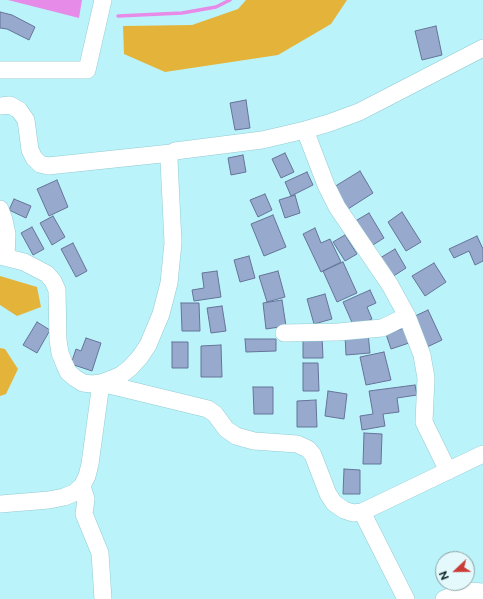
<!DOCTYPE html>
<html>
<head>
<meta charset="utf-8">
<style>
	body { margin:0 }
	#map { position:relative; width:483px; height:599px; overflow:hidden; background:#bbf3fa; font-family:Raleway,sans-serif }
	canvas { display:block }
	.north { position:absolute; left:435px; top:551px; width:40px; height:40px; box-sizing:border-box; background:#e3f9fc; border:1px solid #8ba2a5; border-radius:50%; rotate:248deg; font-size:11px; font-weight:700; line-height:16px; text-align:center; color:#081f22 }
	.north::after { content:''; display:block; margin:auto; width:14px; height:18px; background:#cb3c38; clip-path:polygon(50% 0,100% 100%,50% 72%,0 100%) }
</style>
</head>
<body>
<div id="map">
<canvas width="483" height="599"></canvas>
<div class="north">N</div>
</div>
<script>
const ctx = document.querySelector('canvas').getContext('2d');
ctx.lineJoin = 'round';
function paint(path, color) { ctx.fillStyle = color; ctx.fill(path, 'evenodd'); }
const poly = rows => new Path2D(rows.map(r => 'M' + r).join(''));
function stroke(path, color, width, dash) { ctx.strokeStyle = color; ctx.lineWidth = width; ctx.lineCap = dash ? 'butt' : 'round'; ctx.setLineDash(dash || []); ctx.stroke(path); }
paint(poly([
	[246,0,347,0,331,24,278,55,165,72,124,54,123,26,192,25,238,9],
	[0,276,37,287,41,307,17,316,0,305],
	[0,348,5,349,18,369,6,394,0,396]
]), '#e4b43a');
paint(poly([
	[8,0,82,0,79,18]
]), '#e78be8');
stroke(poly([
	[118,16,182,13,216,7,230,0]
]), '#e78be8', 3.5);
const building = poly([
	[0,12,12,15,35,27,29,40,7,29,0,28,0,12],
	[436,26,442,55,422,60,415,31,436,26],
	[246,100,250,128,235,130,230,103,246,100],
	[285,153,294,172,281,178,272,159,285,153],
	[243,155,246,172,231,175,228,158,243,155],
	[360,171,373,193,348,209,334,187,360,171],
	[307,172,313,185,291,196,285,182,307,172],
	[57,180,68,207,49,216,37,189,57,180],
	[265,194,272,210,258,217,250,200,265,194],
	[295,195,300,213,285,218,279,200,295,195],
	[14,199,31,206,26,218,9,210,14,199],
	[402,212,421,242,406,251,388,222,402,212],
	[369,213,384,238,368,248,352,223,369,213],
	[273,215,286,247,264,256,251,224,273,215],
	[53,216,65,237,52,245,40,223,53,216],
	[32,227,44,249,33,255,21,233,32,227],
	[315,228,321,243,330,239,341,262,321,272,303,234,315,228],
	[345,235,357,254,345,261,333,242,345,235],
	[477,236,483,249,483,261,475,265,469,251,454,258,449,249,477,236],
	[73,243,87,271,76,277,61,249,73,243],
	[395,249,406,268,392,277,380,258,395,249],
	[249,256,255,278,240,282,234,260,249,256],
	[343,262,357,293,337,302,323,271,343,262],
	[434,263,446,282,425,296,412,276,434,263],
	[217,271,221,297,194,301,192,290,204,288,202,273,217,271],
	[278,271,285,297,267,302,259,276,278,271],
	[370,290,376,303,367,307,372,319,354,327,343,302,370,290],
	[325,294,332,319,314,324,307,299,325,294],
	[282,300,286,326,266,329,263,303,282,300],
	[181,303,199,303,200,331,182,331,181,303],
	[222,306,226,331,211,333,207,308,222,306],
	[428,310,442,340,427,347,413,317,428,310],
	[37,322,50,330,37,353,23,345,37,322],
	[404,328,409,343,391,349,386,334,404,328],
	[368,333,370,353,346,355,345,335,368,333],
	[303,336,322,336,323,358,303,358,303,336],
	[86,338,101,343,92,371,71,364,76,349,81,351,86,338],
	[245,339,276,339,276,351,246,352,245,339],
	[172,342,188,342,188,368,172,368,172,342],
	[221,345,222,377,201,377,201,346,221,345],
	[384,352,391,380,366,385,360,357,384,352],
	[303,363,318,363,319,391,303,391,303,363],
	[415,385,417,395,397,398,399,412,383,414,385,426,362,430,360,416,373,414,369,391,415,385],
	[253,387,273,387,273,414,254,414,253,387],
	[328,391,347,394,344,419,325,416,328,391],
	[316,400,317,427,297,427,297,401,316,400],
	[364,433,382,434,381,464,363,464,364,433],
	[344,469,360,470,360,494,343,494,344,469]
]);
paint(building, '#98a9ce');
stroke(building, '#657498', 1);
const minor = poly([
	[0,70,87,70,103,0],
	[0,106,10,105,19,110,26,120,30,150,34,158,40,164,48,166,171,153,175,151,262,140,305,130,329,123,359,112,483,48],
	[305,130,326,185,337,207,390,285,407,316,422,355,426,378,424,422,448,471],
	[0,209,4,220,7,234,6,257],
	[0,256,24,262,47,274,53,281,57,290,58,340,60,353,64,363,68,372,75,378,83,383,92,384,101,383,112,379,121,375,130,368,140,357,148,345,161,314,169,283,173,243,169,160,171,153],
	[284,333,338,332,382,328,407,316],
	[101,383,208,409,215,414,226,429,236,436,254,441,297,444,308,449,313,455,328,494,334,503,344,510,353,513,362,512,483,454],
	[82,486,86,499,84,514,100,553,103,599],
	[0,504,49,500,64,497,74,493,82,486,87,476,90,464,101,383],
	[362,512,406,599],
	[444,599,461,592,470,591,483,592]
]);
stroke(minor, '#93cbd2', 18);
stroke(minor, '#fff', 17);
</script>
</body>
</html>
